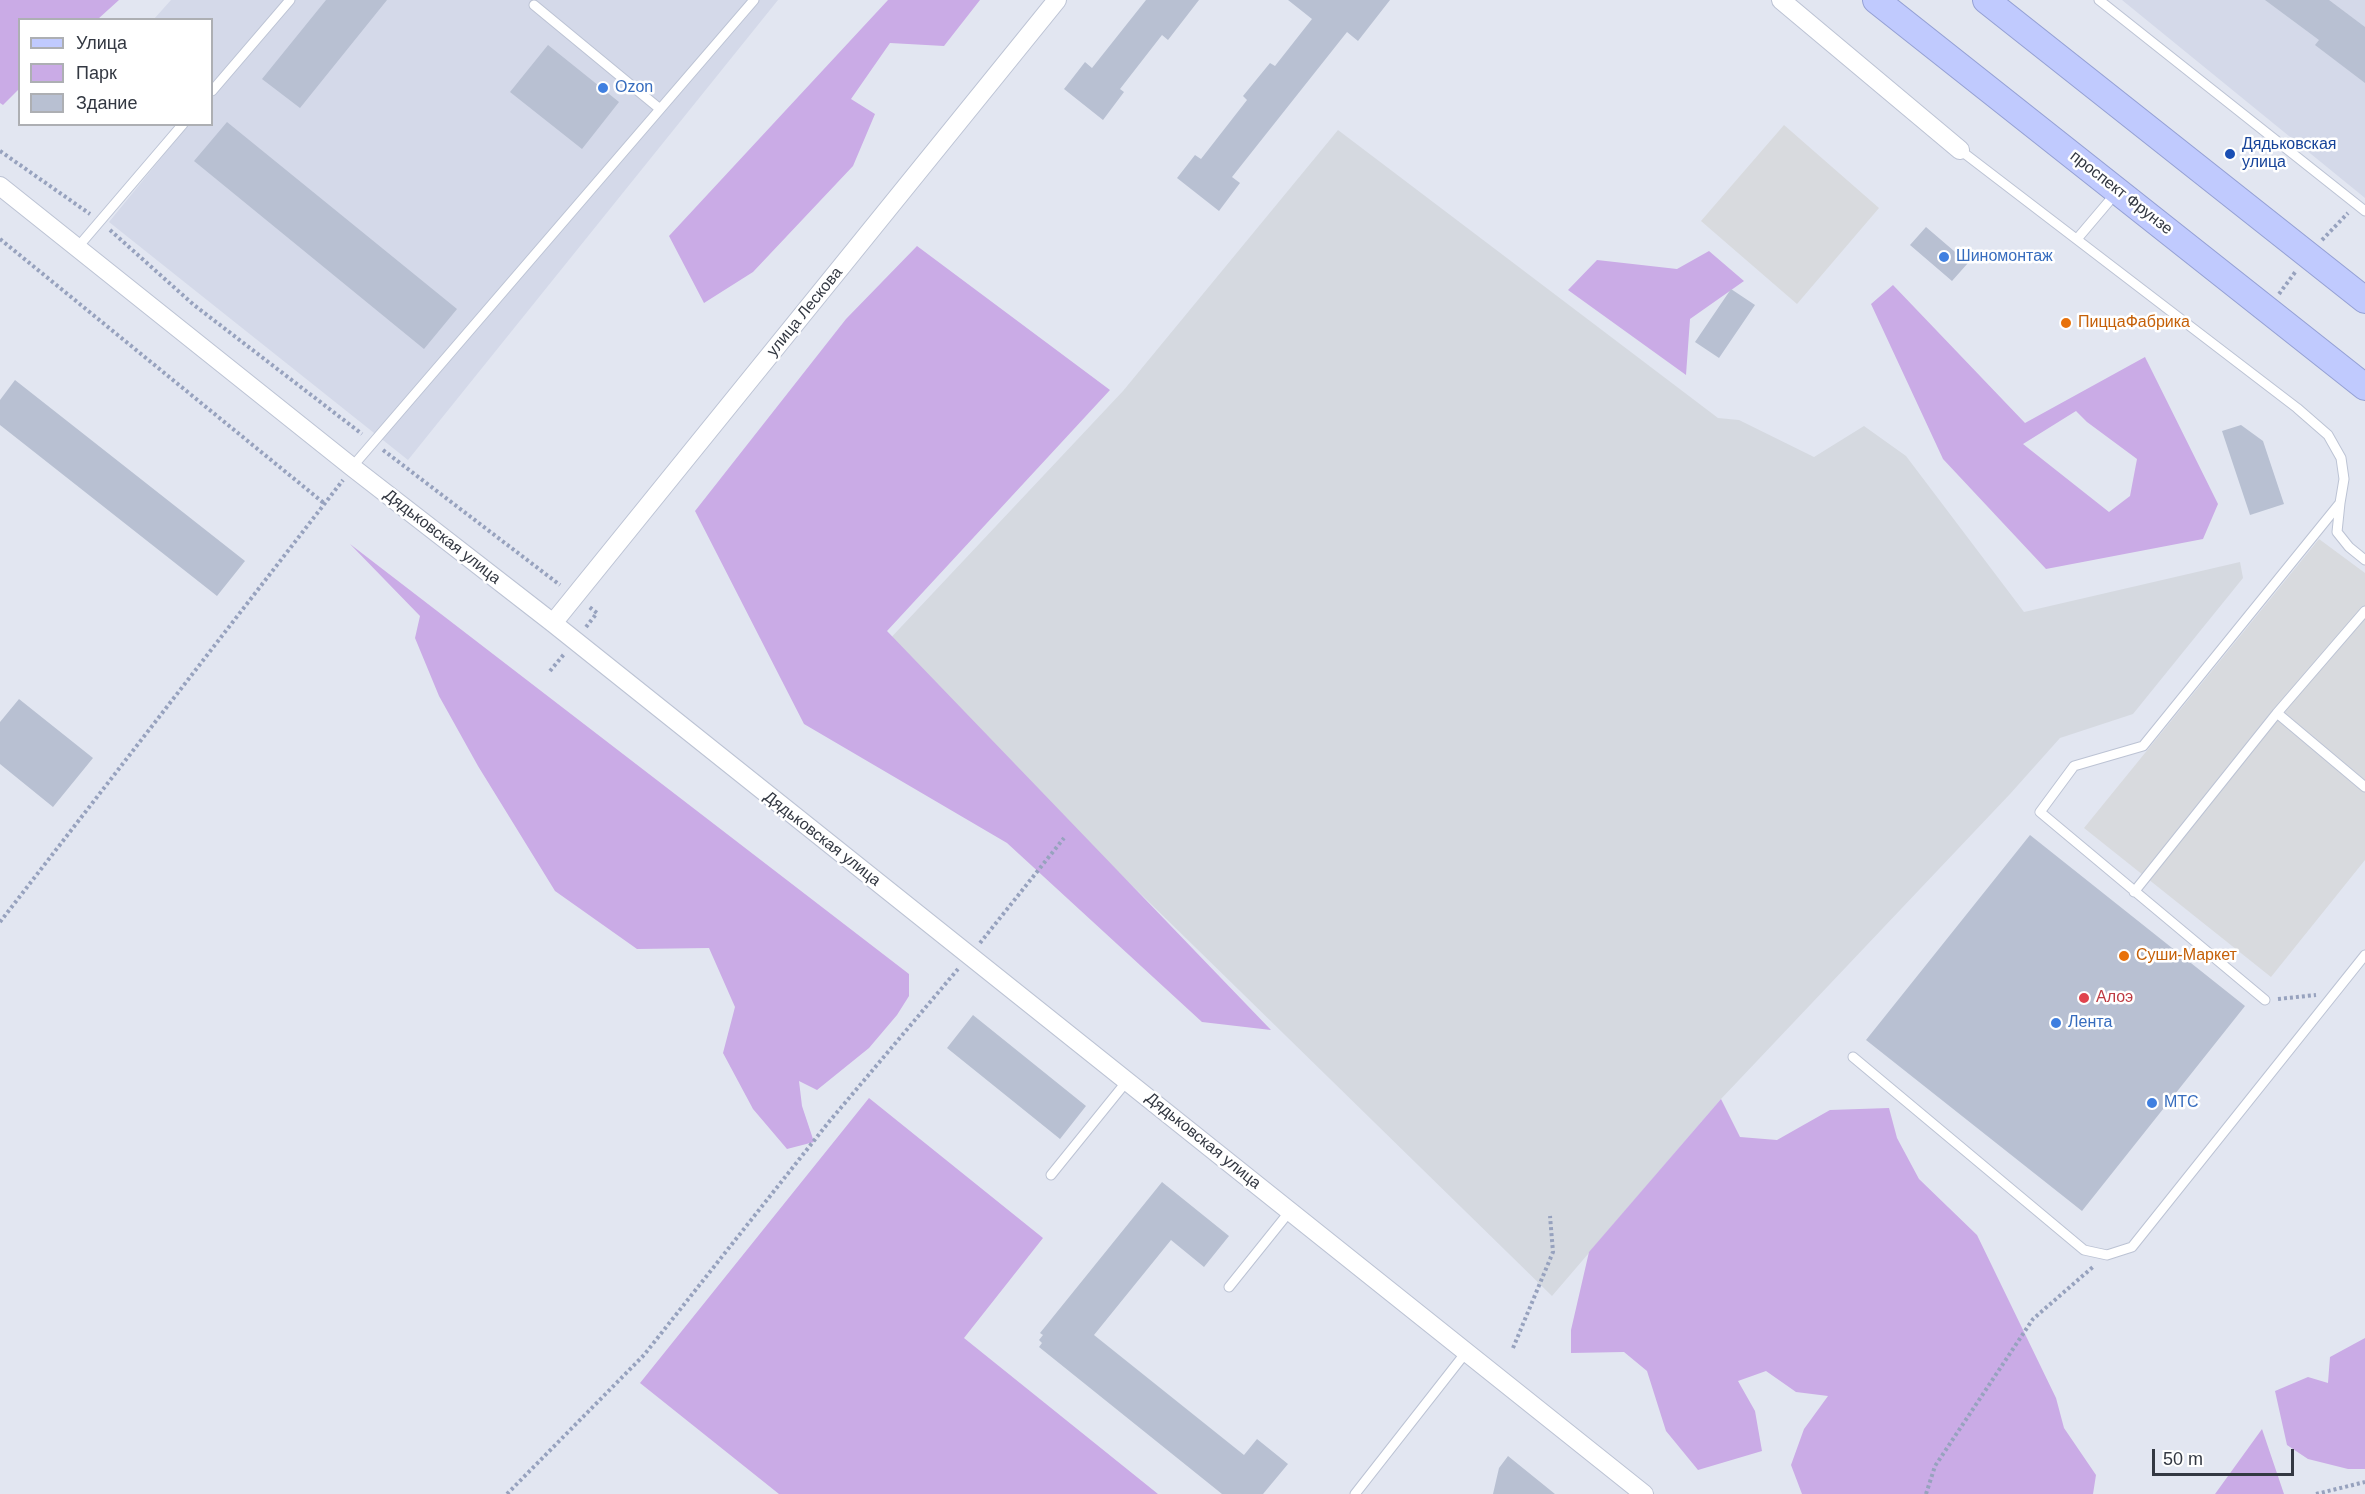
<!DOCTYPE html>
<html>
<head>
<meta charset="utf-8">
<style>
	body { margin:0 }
	#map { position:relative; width:2365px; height:1494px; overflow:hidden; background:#e2e6f1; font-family:Arial,sans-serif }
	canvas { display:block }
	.legend { position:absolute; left:18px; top:18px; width:195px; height:108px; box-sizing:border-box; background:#fff; border:2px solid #adafb3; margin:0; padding:8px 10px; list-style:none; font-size:18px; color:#333842 }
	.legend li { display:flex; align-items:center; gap:12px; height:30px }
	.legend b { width:30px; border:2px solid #adafb3 }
	.scale { position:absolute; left:2152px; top:1449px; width:142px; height:27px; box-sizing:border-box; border:3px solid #333842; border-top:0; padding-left:8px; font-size:18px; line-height:21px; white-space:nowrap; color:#333842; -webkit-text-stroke:4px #fff; paint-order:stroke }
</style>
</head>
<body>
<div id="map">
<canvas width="2365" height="1494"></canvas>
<ul class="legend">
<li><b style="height:8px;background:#c0cafe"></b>Улица</li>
<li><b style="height:16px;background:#caabe6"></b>Парк</li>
<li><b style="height:16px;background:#b8c0d2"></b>Здание</li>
</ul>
<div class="scale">50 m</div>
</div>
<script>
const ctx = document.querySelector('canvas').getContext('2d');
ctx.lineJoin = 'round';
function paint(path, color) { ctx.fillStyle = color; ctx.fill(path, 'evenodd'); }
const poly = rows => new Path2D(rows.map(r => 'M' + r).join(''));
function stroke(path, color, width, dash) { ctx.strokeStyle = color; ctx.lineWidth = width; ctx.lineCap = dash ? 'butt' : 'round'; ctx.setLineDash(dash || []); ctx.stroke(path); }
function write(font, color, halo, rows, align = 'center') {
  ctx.font = font + ' Arial,sans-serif'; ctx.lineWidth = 5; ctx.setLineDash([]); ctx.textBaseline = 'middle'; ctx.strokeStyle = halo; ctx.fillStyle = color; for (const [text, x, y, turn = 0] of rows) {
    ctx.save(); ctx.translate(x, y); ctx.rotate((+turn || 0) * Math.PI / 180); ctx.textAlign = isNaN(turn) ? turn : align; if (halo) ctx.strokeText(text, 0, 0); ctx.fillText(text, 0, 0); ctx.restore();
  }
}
paint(poly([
	[171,0,778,0,408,460,109,222,188,125,212,124,212,96,219,87,212,81,212,20,154,19],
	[2122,0,2365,0,2365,198]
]), '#d4d9e9');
paint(poly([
	[1338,130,1718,418,1739,420,1814,457,1864,426,1906,456,2024,612,2240,562,2243,578,2133,714,2060,738,2010,794,1721,1099,1552,1296,885,644,1123,391]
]), '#d5d9e0');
paint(poly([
	[0,0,119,0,98,19,20,20,19,89,3,105,0,103],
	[888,0,980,0,944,46,890,43,851,99,875,114,853,166,753,272,704,303,669,236],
	[917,246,1110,390,887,631,1271,1030,1202,1022,1007,843,804,724,695,511,846,319],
	[1709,251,1744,281,1690,319,1686,375,1568,290,1597,260,1677,269],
	[1893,285,2025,423,2145,357,2218,504,2203,539,2046,569,1943,459,1871,304],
	[2076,411,2087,422,2137,459,2130,496,2109,512,2023,444],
	[350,544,909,974,909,996,897,1015,869,1048,817,1090,799,1081,802,1106,814,1142,787,1149,753,1109,723,1053,735,1007,709,948,637,949,555,891,478,766,439,696,415,638,420,616],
	[869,1098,1043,1238,964,1338,1158,1494,779,1494,640,1383],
	[1721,1099,1740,1137,1777,1140,1830,1110,1889,1108,1897,1138,1919,1179,1977,1235,2056,1398,2064,1428,2096,1475,2093,1494,1802,1494,1791,1465,1804,1429,1828,1396,1796,1392,1766,1371,1738,1381,1755,1411,1762,1451,1698,1470,1666,1431,1647,1371,1624,1352,1571,1353,1571,1330,1589,1252],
	[2365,1338,2365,1469,2348,1469,2308,1459,2287,1445,2275,1391,2308,1377,2328,1383,2330,1357],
	[2262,1429,2284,1494,2215,1494]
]), '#caabe6');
paint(poly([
	[1784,125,1879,208,1797,304,1701,221],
	[2319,539,2365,573,2365,860,2271,977,2084,828]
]), '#d8dade');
paint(poly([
	[326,0,387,0,300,108,262,79],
	[1146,0,1199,0,1168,40,1162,35,1120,89,1124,92,1103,120,1064,89,1085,62,1092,68],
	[1288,0,1390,0,1358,41,1347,32,1232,177,1240,183,1219,211,1177,178,1195,155,1201,159,1247,100,1243,96,1270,63,1275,66,1312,19],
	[2265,0,2329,0,2365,27,2365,83,2315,45,2319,40],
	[548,45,619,102,582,149,510,92],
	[227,122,457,309,424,349,194,161],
	[1926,227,1968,263,1952,281,1910,245],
	[1731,289,1755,305,1719,358,1695,342],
	[15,380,245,561,217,596,0,425,0,400],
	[2241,425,2263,441,2284,504,2250,515,2222,431],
	[19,699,93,758,53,807,0,764,0,722],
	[2030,835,2245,1006,2082,1211,1866,1040],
	[973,1015,1086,1106,1060,1139,947,1048],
	[1162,1182,1229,1236,1204,1267,1171,1240,1094,1335,1244,1455,1257,1439,1288,1464,1263,1494,1222,1494,1039,1347,1042,1343,1039,1340,1043,1335,1040,1333],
	[1508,1456,1555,1494,1493,1494,1499,1468]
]), '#b8c0d2');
const service = poly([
	[2099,0,2365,211],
	[534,5,660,109],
	[212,91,290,0],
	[1960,150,2297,408,2328,435,2341,458,2344,479,2340,503,2143,746,2074,766,2040,812,2265,1000],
	[2077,239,2116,193],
	[77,248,183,124],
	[352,467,754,0],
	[2340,503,2337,532,2349,547,2365,560],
	[2277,713,2365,787],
	[2134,892,2277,713,2365,611],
	[1853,1057,2084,1250,2107,1255,2132,1247,2365,955],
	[1051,1175,1127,1081],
	[1229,1287,1290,1211],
	[1355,1494,1467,1351]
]);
const minor = poly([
	[1781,0,1960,150],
	[0,186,352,467,553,623,1644,1494],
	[553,623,1057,0]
]);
const secondary = poly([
	[1876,0,2365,387],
	[1986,0,2365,300]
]);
stroke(service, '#bcc3d4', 11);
stroke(minor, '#bcc3d4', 20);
stroke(secondary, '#94a0d4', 28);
stroke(poly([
	[0,151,90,214],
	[110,230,194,305,362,434],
	[0,239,325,504],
	[2322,240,2348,213],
	[2279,294,2296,271],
	[383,450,560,585],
	[586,627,597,613,588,606],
	[550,671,565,653],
	[0,922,343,480],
	[980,943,1064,838],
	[2278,999,2316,995],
	[1513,1348,1553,1252,1550,1216],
	[507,1494,644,1355,828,1123,958,969],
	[1926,1494,1935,1466,2033,1319,2094,1266],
	[2316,1494,2365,1482]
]), '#97a2be', 4, [3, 3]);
stroke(service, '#fff', 9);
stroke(minor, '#fff', 18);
stroke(secondary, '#c0cafe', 26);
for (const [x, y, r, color] of [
	[603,88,6,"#3f7fe0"],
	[2230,154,6,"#1a4fb4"],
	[1944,257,6,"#3f7fe0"],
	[2066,323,6,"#e8710a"],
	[2124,956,6,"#e8710a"],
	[2084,998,6,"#e0444e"],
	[2056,1023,6,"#3f7fe0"],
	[2152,1103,6,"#3f7fe0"]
]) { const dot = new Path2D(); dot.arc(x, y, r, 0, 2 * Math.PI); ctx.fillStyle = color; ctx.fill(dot); stroke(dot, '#fff', 2); }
write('16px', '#366cbe', '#fff', [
	["Ozon",615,88],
	["Шиномонтаж",1956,257],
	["Лента",2068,1023],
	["МТС",2164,1103]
], 'left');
write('16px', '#164399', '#fff', [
	["Дядьковская",2242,145],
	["улица",2242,163]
], 'left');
write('16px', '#333842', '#fff', [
	["проспект Фрунзе",2121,193,38],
	["улица Лескова",805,312,-51],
	["Дядьковская улица",442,537,38],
	["Дядьковская улица",822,839,38],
	["Дядьковская улица",1203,1141,39]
]);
write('16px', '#c56008', '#fff', [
	["ПиццаФабрика",2078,323],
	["Суши-Маркет",2136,956]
], 'left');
write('16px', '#be3a42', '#fff', [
	["Алоэ",2096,998]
], 'left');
</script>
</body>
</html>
